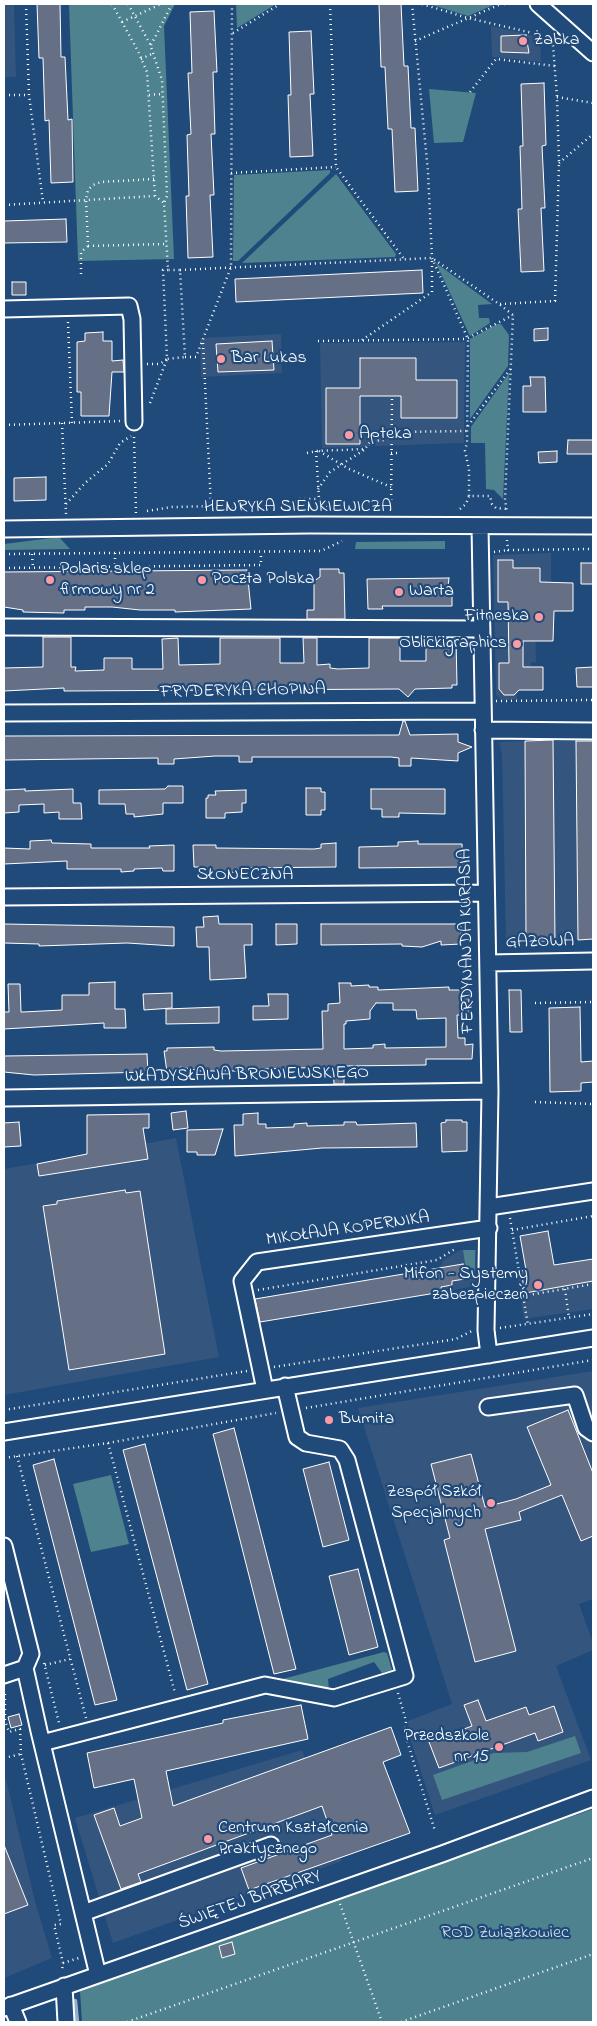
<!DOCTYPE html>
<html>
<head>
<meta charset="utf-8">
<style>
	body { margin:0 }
	#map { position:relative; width:597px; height:2026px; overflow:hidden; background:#1f4a7a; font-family:"Indie Flower",sans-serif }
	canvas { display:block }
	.frame { position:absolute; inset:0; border:5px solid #fff; pointer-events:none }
</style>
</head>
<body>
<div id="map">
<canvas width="597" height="2026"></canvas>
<div class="frame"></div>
</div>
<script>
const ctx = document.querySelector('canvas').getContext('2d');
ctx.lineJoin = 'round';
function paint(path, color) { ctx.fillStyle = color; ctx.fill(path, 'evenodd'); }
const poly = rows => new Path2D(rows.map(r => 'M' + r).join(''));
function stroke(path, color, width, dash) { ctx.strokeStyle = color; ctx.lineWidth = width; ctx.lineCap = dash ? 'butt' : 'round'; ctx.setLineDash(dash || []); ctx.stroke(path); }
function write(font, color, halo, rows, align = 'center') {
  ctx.font = font + ' "Indie Flower",sans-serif'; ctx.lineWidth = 4.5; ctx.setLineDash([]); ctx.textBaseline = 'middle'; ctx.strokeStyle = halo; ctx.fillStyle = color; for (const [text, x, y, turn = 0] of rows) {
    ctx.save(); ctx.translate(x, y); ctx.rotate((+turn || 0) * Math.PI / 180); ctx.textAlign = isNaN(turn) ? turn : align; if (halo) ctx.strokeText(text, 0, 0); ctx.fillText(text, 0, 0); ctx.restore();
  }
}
paint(poly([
	[4,4,14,4,16,77,4,77],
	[491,26,540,37,541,62,492,57],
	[281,334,282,373,201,377,200,338],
	[465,342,464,443,322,448,320,343],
	[551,553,551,589,535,622,536,662,531,662,531,667,517,667,517,699,501,700,496,695,493,555],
	[525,741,593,741,593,939,506,942,502,755,499,742],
	[176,1138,219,1357,4,1395,4,1169],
	[460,1250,476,1250,475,1286,442,1292,438,1269,444,1260],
	[593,1259,593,1309,524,1319,517,1272],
	[593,1371,593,1599,579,1604,593,1643,593,1650,556,1666,591,1760,435,1815,409,1735,408,1721,452,1704,358,1408],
	[302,1750,342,1861,113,1943,75,1818],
	[4,1771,36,1905,52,1958,4,1978]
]), '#34557e');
paint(poly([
	[69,4,175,4,164,26,174,259,78,261],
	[236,4,276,4,237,28],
	[429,4,496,4,468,16],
	[429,89,476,93,463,142,434,143],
	[330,170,330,173,238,261,233,261,234,175],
	[336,174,396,254,395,257,242,263],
	[436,263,492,304,478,305,479,318,489,318,490,323,470,336],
	[497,324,501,324,509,335,508,366,470,419,470,339],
	[509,373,503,499,494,490,486,489,485,443,471,443,471,427],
	[59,537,70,549,4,550,4,544],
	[445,541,445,549,355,549,356,542],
	[463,1250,475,1250,475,1277,467,1277],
	[111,1475,129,1544,91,1552,73,1484],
	[384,1652,387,1653,392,1670,382,1673,374,1662,328,1679,329,1690,275,1681],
	[575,1736,581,1753,442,1800,433,1775,494,1753,527,1752],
	[593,1809,593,2022,82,2022,80,1991]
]), '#4e828e');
stroke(poly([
	[75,2001,77,2022]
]), '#96b0c9', 4.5);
const building = poly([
	[37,4,60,4,61,57,65,57,68,120,72,119,73,182,51,183,49,120,45,121,43,58,39,58,37,4],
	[379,4,401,4,404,66,408,66,411,128,415,128,418,191,395,192,392,129,388,129,385,67,381,67,379,4],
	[214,11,217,72,213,72,215,134,211,134,214,195,210,195,213,257,188,258,186,196,189,196,187,135,191,134,188,73,192,73,190,12,214,11],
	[311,31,314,94,310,94,313,156,290,157,288,95,291,95,289,32,311,31],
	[526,35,529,53,501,52,501,36,526,35],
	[544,83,546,145,542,146,545,208,541,208,544,271,521,272,518,209,522,209,520,146,523,146,521,84,544,83],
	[66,219,67,242,4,243,4,221,66,219],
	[422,270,423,293,236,302,235,279,422,270],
	[12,282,26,282,26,295,12,295,12,282],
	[548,328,548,340,534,341,534,329,548,328],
	[103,332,103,341,112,341,112,361,123,360,124,372,112,372,109,416,81,416,81,392,77,392,77,342,85,341,85,333,103,332],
	[272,341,274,370,218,372,216,344,272,341],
	[360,358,416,358,416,380,457,380,457,418,401,418,401,396,360,396,360,444,326,444,326,388,360,388,360,358],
	[530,377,545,377,546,412,523,412,523,386,531,386,530,377],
	[568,440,593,440,593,454,567,454,568,440],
	[557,451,557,462,539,463,538,452,557,451],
	[46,477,46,500,14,501,14,478,46,477],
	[498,560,513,560,513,568,540,568,540,582,573,583,573,611,554,611,553,641,523,641,523,667,543,667,543,690,519,690,514,695,504,695,499,689,499,663,509,663,508,602,498,602,498,560],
	[581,563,593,563,593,584,581,584,581,563],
	[320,569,339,569,339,573,344,573,345,619,307,619,307,610,314,610,314,581,320,577,320,569],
	[247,570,251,609,175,612,175,610,140,610,112,607,85,607,85,610,64,610,64,613,23,612,23,610,4,607,4,572,247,570],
	[449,578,448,587,452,587,452,606,382,606,383,609,368,609,367,579,449,578],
	[43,637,71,637,71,667,76,667,75,671,104,670,104,658,132,658,132,669,163,669,162,639,178,638,179,665,220,664,220,638,280,638,280,663,304,663,303,638,317,638,317,665,330,664,330,668,338,669,369,668,369,638,400,638,400,661,426,661,426,638,456,638,457,685,452,685,452,688,415,689,408,697,399,689,64,691,64,688,4,691,4,668,43,667,43,637],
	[593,667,593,687,577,687,576,668,593,667],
	[403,721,405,721,410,735,458,734,458,742,472,747,458,753,458,761,411,758,411,766,399,766,399,758,391,757,252,757,252,762,239,762,239,756,215,756,174,759,174,764,158,764,158,758,4,760,4,736,399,735,403,721],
	[553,740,555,941,526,941,525,741,553,740],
	[576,741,593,741,593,939,578,940,576,741],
	[168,786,183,786,183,803,163,803,163,814,134,817,134,814,126,814,125,804,99,804,99,790,165,789,168,786],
	[306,788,321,788,321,792,325,792,325,810,321,810,321,815,306,815,306,788],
	[25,789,25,791,73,789,73,803,81,803,82,819,59,819,59,812,44,813,44,804,19,805,19,812,4,813,4,790,25,789],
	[371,789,445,789,445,814,399,813,399,817,382,817,382,809,371,809,371,789],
	[246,790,246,803,242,803,242,812,225,813,225,818,206,818,206,798,208,798,208,795,216,795,215,791,246,790],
	[51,840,52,843,91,844,91,848,150,848,149,846,174,845,174,871,163,871,162,868,134,869,134,871,121,872,121,869,67,869,67,861,4,864,4,848,30,849,30,841,51,840],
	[418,841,418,844,462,844,463,867,359,868,359,847,398,846,398,842,418,841],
	[336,843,336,867,243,868,243,872,199,873,199,867,194,867,193,845,216,845,216,848,314,849,321,848,321,844,336,843],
	[218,916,219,924,252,924,252,945,244,945,246,978,210,980,209,947,197,947,196,927,204,927,203,917,218,916],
	[4,924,174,927,174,946,127,943,39,946,39,944,4,943,4,924],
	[276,924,297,924,297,944,276,945,276,924],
	[321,924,461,924,461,944,441,945,441,941,422,947,402,946,402,944,321,945,321,924],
	[115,982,115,1009,125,1009,126,1028,104,1028,104,1023,4,1029,4,1012,9,1012,8,984,20,984,21,1012,23,1012,62,1010,62,995,89,995,89,983,115,982],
	[339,983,351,983,351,986,369,985,369,987,378,987,378,990,449,987,449,990,469,990,469,1015,457,1015,458,1038,465,1038,465,1045,473,1044,472,1059,426,1059,426,1065,344,1066,344,1084,334,1084,333,1067,262,1069,241,1072,241,1071,201,1071,180,1067,180,1072,167,1072,164,1051,167,1051,167,1048,214,1047,214,1050,221,1051,323,1049,322,1011,328,1011,328,1004,340,1003,339,983],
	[376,1003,393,1003,393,1010,416,1010,417,1019,446,1018,446,1047,385,1048,385,1044,373,1045,373,1048,344,1049,344,1024,346,1024,346,1021,370,1019,370,1011,376,1003],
	[509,990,521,990,522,1032,510,1032,509,990],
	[172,993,172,1008,144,1010,143,994,172,993],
	[268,994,288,994,288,1019,253,1020,253,1006,269,1006,268,994],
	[219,1007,219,1023,166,1024,166,1009,219,1007],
	[580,1007,581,1062,593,1061,593,1082,581,1083,581,1091,550,1092,549,1008,580,1007],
	[147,1054,148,1072,34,1075,4,1072,4,1056,147,1054],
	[186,1111,188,1128,173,1130,171,1113,186,1111],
	[258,1113,258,1124,266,1124,266,1128,294,1127,294,1124,307,1123,307,1126,344,1125,344,1122,356,1122,357,1125,416,1123,417,1147,322,1148,235,1156,234,1125,243,1125,243,1114,258,1113],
	[149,1114,149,1128,143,1128,148,1159,39,1176,37,1164,87,1154,87,1115,149,1114],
	[446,1120,462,1120,462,1122,467,1122,467,1151,442,1152,441,1123,446,1122,446,1120],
	[19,1122,21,1146,4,1147,4,1123,19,1122],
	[223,1129,215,1155,197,1155,197,1152,187,1152,187,1130,223,1129],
	[125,1190,126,1193,140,1191,165,1354,69,1370,43,1206,57,1204,57,1201,125,1190],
	[548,1231,554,1265,593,1259,593,1281,525,1293,521,1271,526,1270,520,1236,548,1231],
	[463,1264,465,1279,452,1281,452,1285,441,1287,442,1292,260,1322,255,1299,463,1264],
	[568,1410,593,1473,593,1536,581,1541,562,1495,519,1512,521,1520,485,1529,516,1651,475,1662,444,1540,450,1538,431,1464,471,1454,485,1507,516,1499,551,1485,527,1427,568,1410],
	[234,1428,296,1669,274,1674,213,1434,234,1428],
	[145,1444,208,1684,187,1690,123,1450,145,1444],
	[54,1459,117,1700,95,1705,33,1465,54,1459],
	[329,1462,349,1540,323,1547,303,1469,329,1462],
	[358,1569,378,1647,349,1655,329,1576,358,1569],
	[478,1700,486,1721,526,1707,529,1715,554,1706,563,1732,538,1741,535,1733,439,1768,429,1742,472,1726,464,1705,478,1700],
	[301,1705,308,1739,166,1771,173,1806,391,1727,401,1755,383,1762,410,1833,249,1890,241,1868,332,1835,322,1806,138,1874,141,1882,121,1889,94,1815,114,1808,120,1826,142,1818,134,1779,94,1788,87,1753,223,1723,223,1720,301,1705],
	[19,1714,22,1725,11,1728,8,1717,19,1714],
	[4,1845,28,1905,4,1914,4,1845],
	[232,1942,235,1954,222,1958,219,1946,232,1942]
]);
paint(building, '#656f86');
stroke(building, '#fff', 1);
const minor = poly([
	[538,4,593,53],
	[4,309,129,306,132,319,134,422],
	[480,526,490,1091,486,1330,489,1355],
	[4,529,309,525,593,526],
	[4,627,482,629],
	[4,713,482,711],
	[483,730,593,731],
	[4,897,486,893],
	[488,963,593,961],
	[4,1098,490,1091],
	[489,1207,593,1191],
	[265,1390,242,1281,257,1262,489,1228],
	[488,1407,575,1395,586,1428,593,1433],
	[4,1432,593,1338],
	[4,1546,31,1654,25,1668,39,1731,98,1975],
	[4,1675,25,1668],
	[42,1743,265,1685,334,1698,405,1676,347,1460,340,1449,306,1443,297,1437,285,1386],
	[83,1913,271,1845],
	[64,1986,66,2022],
	[11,2005,18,2022],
	[4,2008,442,1854,593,1798]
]);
stroke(minor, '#fff', 19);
stroke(poly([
	[26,4,29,95,43,202],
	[112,4,138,51,147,72,155,196,164,203],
	[128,4,150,44,162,80,167,196,164,203,168,270,180,270,185,357,167,359,163,270,168,270],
	[330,4,336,167,404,259],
	[412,4,428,172,432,258,468,339,467,442,465,451,469,469,469,496],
	[422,4,468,18,541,35],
	[504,4,508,4],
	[122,22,161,4],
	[233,33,280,4],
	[415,41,501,4],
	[151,45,172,4],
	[141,59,154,53],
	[470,92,496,59,555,66],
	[4,95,29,95],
	[149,95,162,94],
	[557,97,593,103],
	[559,163,593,134],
	[231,173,336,167],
	[154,179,101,182,93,185,88,190,86,199,88,246,166,244],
	[4,205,154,196],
	[180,270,432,258,499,304,513,315,505,500,507,512],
	[81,274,81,252,88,246],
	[500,304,555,301,559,163,557,97,553,45],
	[68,322,72,423],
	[468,338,513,315],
	[362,340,432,292,432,260],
	[318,341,468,339],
	[203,343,211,506],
	[185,357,196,357,231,267,232,4],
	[147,364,160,364,167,359],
	[150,403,167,359],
	[62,423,66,514],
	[4,425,121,421],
	[468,426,511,368],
	[134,437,136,513],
	[316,451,319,499],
	[319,451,349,469,391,487],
	[307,453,316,451,365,449,371,441,385,440,397,432,467,431],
	[391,453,401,453],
	[318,489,330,472,364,450],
	[66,504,85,483,108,464,120,443,131,436],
	[460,509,466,504,469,496,490,496,492,504,496,508,508,509],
	[293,510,296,508,297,499,319,499,330,509],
	[391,510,392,399],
	[147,511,172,507,221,506,239,510],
	[507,540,508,550,593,549],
	[494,552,508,550],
	[115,553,115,567],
	[4,554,321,551,342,541],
	[32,554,33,568],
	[4,568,261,565,261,552],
	[496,701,593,700],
	[535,1003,593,1002],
	[535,1102,593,1104],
	[510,1218,528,1325],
	[512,1230,593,1216],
	[565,1289,569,1318],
	[258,1290,437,1260,455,1249],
	[523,1296,593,1284],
	[500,1328,593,1314],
	[274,1367,456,1339,472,1331],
	[306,1408,593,1360],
	[4,1410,247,1371],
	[108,1443,175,1693],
	[17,1456,86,1718],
	[4,1458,108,1443,276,1413],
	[44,1663,59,1723],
	[45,1665,70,1659],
	[398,1693,406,1721,405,1734,435,1831],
	[5,1694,5,1720,9,1732,20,1729,21,1754,61,1924,54,1925,63,1963,62,1971],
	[4,1758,21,1754],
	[340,1904,382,2022],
	[63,1963,79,1958],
	[127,2022,593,1858],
	[401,2022,593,1954]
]), '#fff', 2.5, [1, 4]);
stroke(minor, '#1f4a7a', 15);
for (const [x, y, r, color] of [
	[523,41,5,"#ff9aa2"],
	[221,359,5,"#ff9aa2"],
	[349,435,5,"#ff9aa2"],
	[50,580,5,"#ff9aa2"],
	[202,580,5,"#ff9aa2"],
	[399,592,5,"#ff9aa2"],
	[539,617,5,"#ff9aa2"],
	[517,644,5,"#ff9aa2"],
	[538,1285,5,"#ff9aa2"],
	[329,1420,5,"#ff9aa2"],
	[491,1503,5,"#ff9aa2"],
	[499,1747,5,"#ff9aa2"],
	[208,1839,5,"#ff9aa2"]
]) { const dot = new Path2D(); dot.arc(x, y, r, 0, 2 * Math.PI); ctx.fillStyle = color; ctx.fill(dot); stroke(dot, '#1f4a7a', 2); }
write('18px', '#fff', '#1f4a7a', [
	["Żabka",533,41],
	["Bar Lukas",231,359],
	["Apteka",359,435],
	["Polaris sklep",60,570],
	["firmowy nr 2",60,591],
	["Poczta Polska",212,580],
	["Warta",409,592],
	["Fitneska",529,617,"right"],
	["Oblickigraphics",507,644,"right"],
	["Mifon - Systemy",528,1275,"right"],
	["zabezpieczeń",528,1296,"right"],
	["Bumita",339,1420],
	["Zespół Szkół",481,1493,"right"],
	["Specjalnych",481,1514,"right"],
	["Przedszkole",489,1737,"right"],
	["nr 15",489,1758,"right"],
	["Centrum Kształcenia",218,1829],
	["Praktycznego",218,1850]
], 'left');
write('18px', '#fff', '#1f4a7a', [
	["HENRYKA SIENKIEWICZA",298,508],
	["FRYDERYKA CHOPINA",243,692,-1],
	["SŁONECZNA",245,876],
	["FERDYNANDA KURASIA",468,941,-91],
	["GAZOWA",540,943,-1],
	["WŁADYSŁAWA BRONIEWSKIEGO",247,1076,-1],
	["MIKOŁAJA KOPERNIKA",348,1230,-8],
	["ŚWIĘTEJ BARBARY",250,1901,-19]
]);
write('18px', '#d3e0e3', '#1f4a7a', [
	["ROD Związkowiec",505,1934]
]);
</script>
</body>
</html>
